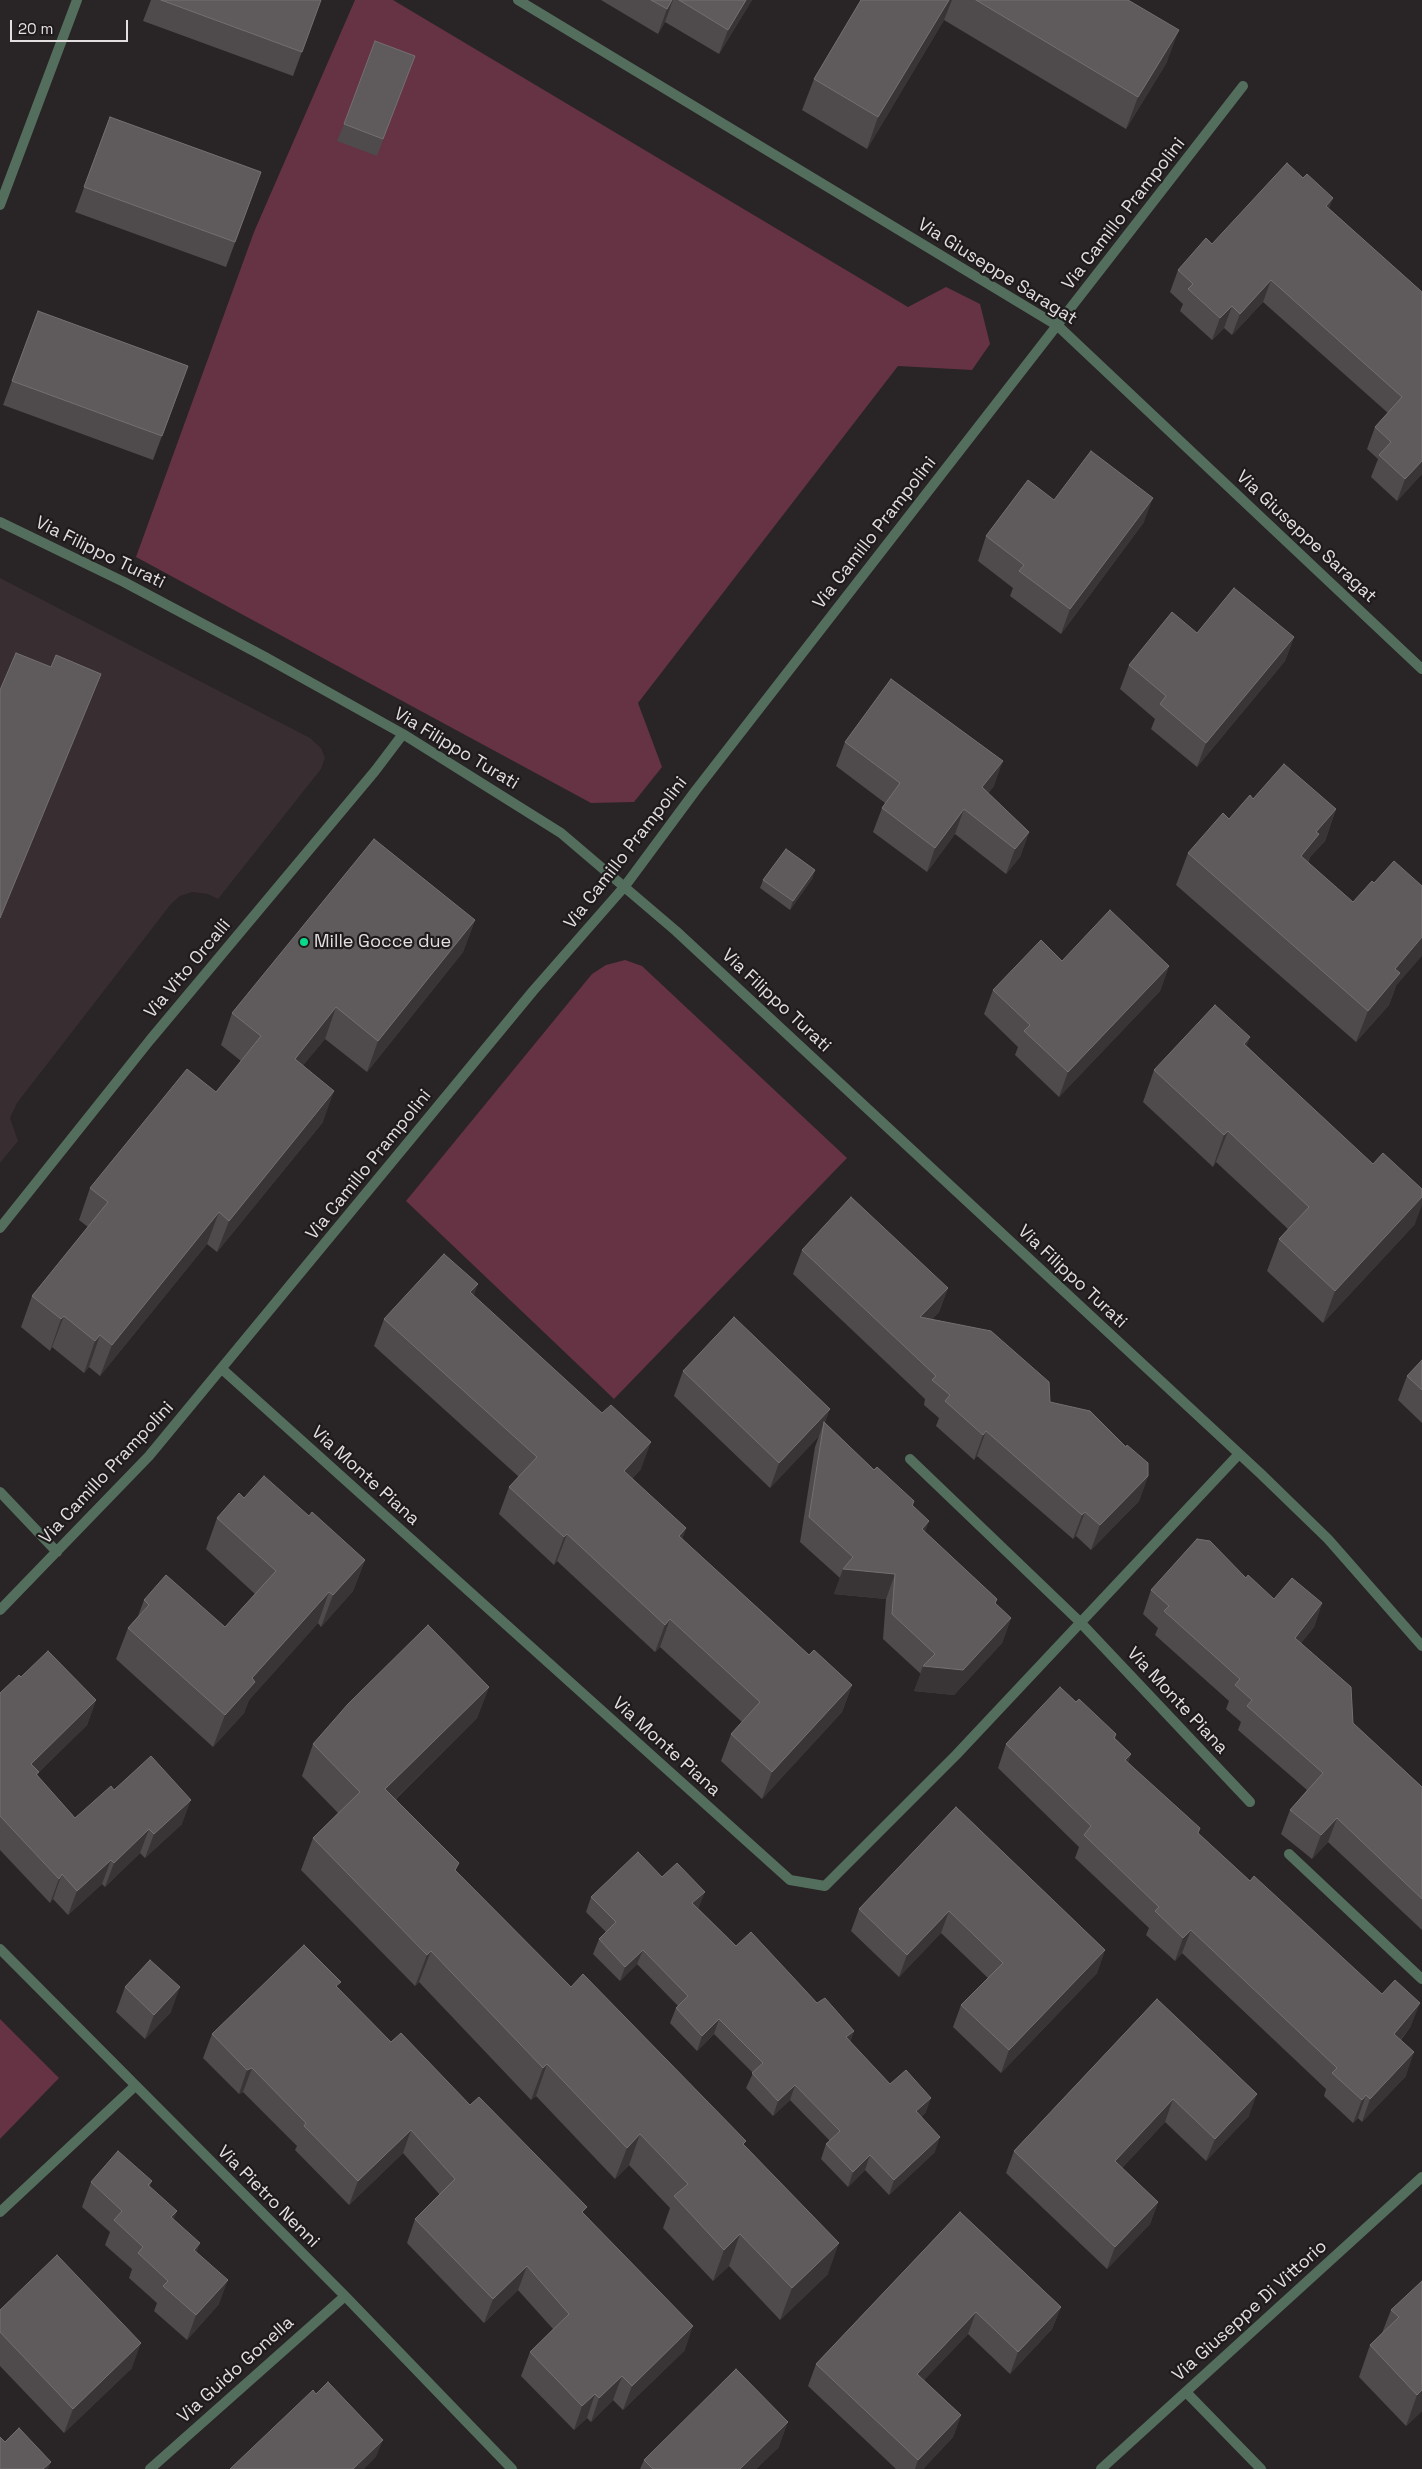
<!DOCTYPE html>
<html>
<head>
<meta charset="utf-8">
<style>
	body { margin:0 }
	#map { position:relative; width:1422px; height:2469px; overflow:hidden; background:#292425; font-family:"Space Grotesk",sans-serif }
	canvas { display:block }
	.scale { position:absolute; left:10px; top:20px; width:118px; height:22px; box-sizing:border-box; border:2px solid #e3dfe0; border-top:0; padding-left:6px; font-size:15px; line-height:18px; white-space:nowrap; color:#e3dfe0; -webkit-text-stroke:4px #1f1a1b; paint-order:stroke }
</style>
</head>
<body>
<div id="map">
<canvas width="1422" height="2469"></canvas>
<div class="scale">20 m</div>
</div>
<script>
const ctx = document.querySelector('canvas').getContext('2d');
ctx.lineJoin = 'round';
function paint(path, color) { ctx.fillStyle = color; ctx.fill(path, 'evenodd'); }
const poly = rows => new Path2D(rows.map(r => 'M' + r).join(''));
function stroke(path, color, width, dash) { ctx.strokeStyle = color; ctx.lineWidth = width; ctx.lineCap = dash ? 'butt' : 'round'; ctx.setLineDash(dash || []); ctx.stroke(path); }
function write(font, color, halo, rows, align = 'center') {
  ctx.font = font + ' "Space Grotesk",sans-serif'; ctx.lineWidth = 4.5; ctx.setLineDash([]); ctx.textBaseline = 'middle'; ctx.strokeStyle = halo; ctx.fillStyle = color; for (const [text, x, y, turn = 0] of rows) {
    ctx.save(); ctx.translate(x, y); ctx.rotate((+turn || 0) * Math.PI / 180); ctx.textAlign = isNaN(turn) ? turn : align; if (halo) ctx.strokeText(text, 0, 0); ctx.fillText(text, 0, 0); ctx.restore();
  }
}
paint(poly([
	[0,578,310,738,321,748,325,758,321,769,218,899,208,894,192,892,180,896,171,904,17,1103,10,1118,18,1141,0,1163]
]), '#382d30');
paint(poly([
	[355,0,393,0,908,307,946,287,980,304,990,344,972,370,898,366,638,703,662,767,634,802,591,803,136,557,254,232],
	[625,960,642,966,847,1158,614,1399,406,1201,592,974,606,965],
	[0,2019,59,2078,0,2139]
]), '#653343');
stroke(poly([
	[518,0,1058,326,1422,669],
	[0,205,77,0],
	[0,522,124,582,265,657,403,734,561,833,676,931,1261,1474,1328,1539,1422,1646],
	[0,1228,150,1040,375,771,403,734],
	[222,1369,790,1880,825,1886,956,1755,1239,1454],
	[910,1459,1080,1622,1250,1802],
	[0,1492,57,1552],
	[0,1610,149,1456,533,991,625,886,696,790,1243,86],
	[1289,1854,1422,1979],
	[0,1949,345,2296,512,2469],
	[0,2212,135,2086],
	[1186,2392,1261,2469],
	[150,2469,345,2296],
	[1101,2469,1422,2177]
]), '#546e5e', 10);
paint(poly([
	[151,0,321,0,293,76,143,21],
	[601,0,752,0,719,54,665,22,658,34],
	[861,0,1128,0,1167,62,1126,129,944,20,867,149,802,110,814,79],
	[415,56,377,156,337,141,344,124],
	[110,117,261,172,226,267,75,212],
	[1329,209,1422,292,1422,474,1397,501,1371,477,1378,459,1367,449,1375,427,1388,413,1263,302,1232,335,1224,328,1212,340,1180,311,1183,304,1170,292,1178,270,1212,244],
	[38,311,188,366,153,460,3,405],
	[1054,500,1144,522,1061,634,1010,596,1013,588,978,561,986,536],
	[1197,633,1294,637,1285,661,1197,767,1151,729,1155,719,1120,689,1129,665],
	[845,742,994,786,988,793,1029,832,1020,857,1006,874,955,834,927,872,873,832,882,808,885,803,836,766],
	[1253,799,1336,809,1325,841,1310,857,1308,863,1396,986,1389,1005,1356,1042,1176,885,1188,853],
	[815,870,812,879,790,910,760,888,763,880],
	[475,920,463,952,367,1072,325,1039,303,1065,323,1122,217,1252,207,1244,100,1376,89,1367,84,1373,52,1347,50,1351,21,1327,32,1296,88,1227,79,1220,90,1188,216,1092,241,1061,221,1045,232,1013],
	[1062,961,1169,966,1160,991,1059,1097,1015,1055,1018,1047,984,1014,993,990],
	[1247,1046,1415,1224,1323,1323,1267,1271,1279,1239,1288,1229,1216,1162,1213,1167,1143,1102,1154,1070],
	[802,1250,948,1288,939,1312,932,1319,1050,1402,1148,1476,1139,1501,1091,1550,1076,1536,1073,1539,977,1456,974,1460,936,1426,939,1418,924,1405,925,1399,793,1274],
	[474,1296,641,1469,632,1479,686,1528,682,1539,809,1655,852,1685,842,1712,762,1799,721,1761,731,1734,742,1722,660,1647,655,1652,557,1561,554,1565,499,1514,509,1487,519,1477,374,1346,384,1319],
	[1422,1360,1422,1423,1398,1400,1407,1376],
	[683,1371,825,1423,874,1470,914,1501,913,1506,925,1532,997,1599,995,1603,1011,1618,1002,1643,954,1695,914,1691,921,1674,883,1639,886,1599,834,1594,840,1578,800,1542,815,1447,819,1436,770,1488,674,1396],
	[244,1498,309,1516,365,1560,353,1591,321,1627,318,1623,249,1700,244,1713,213,1747,116,1659,128,1628,138,1616,144,1600,225,1627,255,1594,206,1549,217,1518],
	[1246,1578,1274,1599,1322,1603,1314,1627,1301,1643,1353,1723,1422,1787,1422,1930,1328,1842,1312,1859,1281,1834,1290,1810,1307,1790,1238,1730,1241,1722,1226,1709,1229,1701,1155,1635,1158,1628,1143,1614,1151,1590],
	[21,1677,96,1700,87,1725,39,1772,37,1776,75,1818,114,1790,182,1824,145,1858,140,1853,105,1887,102,1884,68,1915,53,1899,50,1903,0,1850,0,1693],
	[489,1687,477,1718,396,1799,456,1871,571,1987,745,2146,828,2274,780,2320,729,2266,713,2281,663,2228,670,2208,629,2165,615,2179,536,2096,531,2100,419,1982,415,1986,301,1870,313,1838,338,1813,302,1776,313,1744],
	[1076,1702,1116,1734,1115,1738,1131,1754,1128,1762,1198,1833,1250,1881,1411,2026,1401,2040,1406,2076,1362,2122,1358,2118,1353,2123,1324,2096,1326,2089,1182,1953,1175,1961,1146,1935,1149,1928,1075,1858,1079,1847,998,1768,1006,1744],
	[956,1807,1105,1950,1097,1973,1001,2073,953,2027,961,2005,988,1978,941,1933,899,1977,851,1931,859,1909],
	[662,1877,699,1907,698,1908,736,1946,817,2003,854,2031,850,2042,890,2084,926,2112,921,2117,935,2152,889,2195,865,2170,848,2187,821,2159,826,2144,830,2141,790,2100,773,2116,746,2088,753,2073,714,2034,697,2051,670,2023,676,2008,678,2006,637,1964,620,1981,593,1954,599,1939,606,1932,586,1912,591,1897],
	[125,1987,171,2012,145,2039,116,2012],
	[338,1989,391,2042,470,2105,584,2214,685,2350,623,2410,613,2400,591,2422,587,2418,574,2430,521,2376,530,2352,553,2329,518,2290,484,2323,407,2243,415,2219,440,2195,403,2153,349,2205,295,2150,297,2146,243,2092,239,2094,203,2058,212,2034],
	[1157,1999,1249,2116,1206,2161,1165,2122,1122,2168,1158,2202,1150,2224,1107,2269,1006,2173,1014,2151],
	[152,2181,149,2187,197,2252,219,2304,187,2340,154,2311,157,2303,129,2278,132,2269,105,2245,110,2232,82,2207,91,2182],
	[960,2212,1061,2307,1052,2329,1010,2374,968,2334,924,2380,961,2415,953,2437,923,2469,896,2469,808,2386,816,2364],
	[1422,2281,1422,2411,1406,2426,1359,2377,1370,2345,1382,2333,1391,2310],
	[0,2310,132,2368,64,2433,0,2366],
	[779,2447,756,2469,640,2469,644,2460]
]), '#4f4a4b');
paint(poly([
	[672,0,673,0,665,22,658,34,667,9],
	[746,0,752,0,719,54,728,30],
	[949,0,952,0,944,20,867,149,878,117],
	[1179,30,1167,62,1126,129,1138,97],
	[1333,198,1325,220,1326,206],
	[1271,280,1263,302,1232,335,1240,314],
	[1232,306,1224,328,1212,340,1220,318],
	[1422,461,1422,474,1397,501,1405,479],
	[1153,498,1144,522,1061,634,1070,609],
	[1294,637,1285,661,1197,767,1206,743],
	[101,674,92,698,0,921,0,918],
	[1003,761,994,786,973,812,982,787],
	[964,809,955,834,927,872,935,848],
	[1336,809,1325,841,1310,857,1307,866,1301,856,1316,832],
	[1029,832,1020,857,1006,874,1015,849],
	[815,870,812,879,790,910,793,901],
	[475,920,463,952,367,1072,378,1041],
	[1422,937,1422,956,1396,986,1389,1005,1356,1042,1368,1011,1395,969],
	[1169,966,1160,991,1059,1097,1068,1072],
	[336,1007,325,1039,283,1090,295,1059],
	[1250,1037,1239,1069,1244,1044],
	[334,1091,323,1122,217,1252,229,1221],
	[1228,1131,1216,1162,1213,1167,1224,1135],
	[1422,1197,1422,1205,1415,1224,1323,1323,1335,1291],
	[219,1212,207,1244,100,1376,112,1345],
	[478,1284,468,1311,470,1292],
	[948,1288,939,1312,911,1342,920,1317],
	[64,1316,52,1347,50,1351,61,1319],
	[100,1335,89,1367,84,1373,95,1341],
	[830,1409,823,1429,824,1422,819,1436,770,1488,779,1463],
	[986,1431,977,1456,974,1460,983,1435],
	[651,1442,641,1469,614,1499,624,1471],
	[1148,1476,1139,1501,1091,1550,1100,1525],
	[1085,1512,1076,1536,1073,1539,1082,1515],
	[929,1521,920,1546,922,1529],
	[686,1528,676,1555,679,1536],
	[567,1534,557,1561,554,1565,564,1537],
	[365,1560,353,1591,321,1627,333,1595],
	[843,1569,895,1574,886,1599,834,1594],
	[329,1592,318,1623,249,1700,244,1713,213,1747,225,1715,252,1678],
	[1322,1603,1314,1627,1287,1661,1295,1638],
	[1011,1618,1002,1643,954,1695,914,1691,923,1666],
	[670,1619,660,1647,655,1652,665,1625],
	[852,1685,842,1712,762,1799,772,1772],
	[489,1687,477,1718,374,1820,385,1789],
	[96,1700,87,1725,39,1772,30,1796,31,1764],
	[1131,1754,1122,1777,1125,1760],
	[191,1800,182,1824,145,1858,154,1834],
	[1337,1818,1328,1842,1312,1859,1321,1835],
	[149,1829,140,1853,105,1887,114,1863],
	[111,1860,102,1884,68,1915,77,1891],
	[62,1874,53,1899,50,1903,59,1879],
	[705,1892,699,1907,687,1918,692,1903],
	[949,1911,941,1933,899,1977,907,1955],
	[1191,1930,1182,1953,1175,1961,1183,1938],
	[643,1950,637,1964,620,1981,625,1967],
	[1105,1950,1097,1973,1001,2073,1009,2050],
	[431,1951,419,1982,415,1986,427,1955],
	[180,1987,171,2012,145,2039,154,2015],
	[1420,2003,1411,2026,1386,2058,1394,2034],
	[719,2019,714,2034,697,2051,702,2036],
	[854,2031,849,2045,846,2037],
	[1414,2052,1406,2076,1362,2122,1370,2099],
	[547,2064,536,2096,531,2100,543,2068],
	[252,2068,243,2092,239,2094,247,2070],
	[795,2085,790,2100,773,2116,778,2101],
	[1257,2094,1249,2116,1206,2161,1215,2139],
	[1366,2095,1358,2118,1353,2123,1362,2100],
	[931,2098,926,2112,911,2126,916,2111],
	[1173,2099,1165,2122,1107,2184,1115,2161],
	[411,2130,403,2153,349,2205,358,2181],
	[640,2134,629,2165,615,2179,627,2148],
	[940,2137,935,2152,889,2195,894,2180],
	[870,2155,865,2170,848,2187,853,2172],
	[1158,2202,1150,2224,1107,2269,1115,2247],
	[177,2211,168,2236,171,2217],
	[740,2234,729,2266,713,2281,724,2250],
	[200,2243,191,2268,194,2250],
	[839,2243,828,2274,780,2320,792,2288],
	[527,2266,518,2290,484,2323,493,2299],
	[228,2280,219,2304,187,2340,196,2315],
	[1061,2307,1052,2329,1010,2374,1018,2352],
	[976,2312,968,2334,909,2396,917,2374],
	[693,2326,685,2350,623,2410,632,2386],
	[141,2343,132,2368,64,2433,73,2409],
	[622,2376,613,2400,591,2422,599,2398],
	[1422,2390,1422,2411,1406,2426,1417,2395],
	[595,2394,587,2418,574,2430,582,2406],
	[961,2415,953,2437,923,2469,915,2469,918,2460],
	[788,2422,779,2447,756,2469,740,2469],
	[383,2440,376,2457,364,2469,353,2469],
	[51,2462,48,2469,43,2469]
]), '#393435');
const building = poly([
	[161,0,321,0,302,52,161,0],
	[651,0,672,0,667,9,651,0],
	[679,0,746,0,728,30,679,0],
	[861,0,949,0,878,117,814,79,861,0],
	[976,0,1128,0,1179,30,1138,97,976,0],
	[375,41,415,56,383,139,344,124,375,41],
	[110,117,261,172,235,242,84,187,110,117],
	[1287,163,1303,178,1307,174,1333,198,1326,206,1422,292,1422,461,1405,479,1379,455,1391,442,1375,427,1402,397,1271,280,1240,314,1232,306,1220,318,1188,289,1193,284,1178,270,1206,238,1212,244,1287,163],
	[38,311,188,366,162,436,12,381,38,311],
	[1091,451,1153,498,1070,609,1019,571,1024,565,986,536,1028,480,1054,500,1091,451],
	[1234,588,1294,637,1206,743,1160,704,1166,696,1129,665,1172,612,1197,633,1234,588],
	[16,653,51,667,56,655,101,674,0,918,0,690,16,653],
	[891,679,1003,761,982,787,1029,832,1015,849,964,809,935,848,882,808,900,783,845,742,891,679],
	[1284,764,1336,809,1316,832,1319,834,1301,856,1353,902,1372,881,1374,883,1394,861,1422,886,1422,937,1395,969,1400,973,1368,1011,1188,853,1223,813,1229,819,1250,795,1253,799,1284,764],
	[374,839,475,920,378,1041,336,1007,295,1059,334,1091,229,1221,219,1212,112,1345,100,1335,95,1341,64,1316,61,1319,32,1296,108,1202,90,1188,187,1069,216,1092,261,1036,232,1013,374,839],
	[786,849,815,870,793,901,763,880,786,849],
	[1110,910,1169,966,1068,1072,1024,1031,1030,1025,993,990,1041,940,1062,961,1110,910],
	[1215,1005,1250,1037,1244,1044,1373,1164,1383,1153,1422,1189,1422,1197,1335,1291,1279,1239,1309,1207,1228,1131,1224,1135,1154,1070,1215,1005],
	[851,1197,948,1288,920,1317,991,1331,1049,1382,1050,1402,1090,1411,1126,1447,1127,1445,1148,1463,1148,1476,1100,1525,1085,1512,1082,1515,986,1431,983,1435,945,1401,950,1395,932,1380,936,1376,802,1250,851,1197],
	[444,1254,478,1284,470,1292,602,1413,611,1405,651,1442,624,1471,686,1528,679,1536,809,1655,814,1650,852,1685,772,1772,731,1734,760,1702,670,1619,665,1625,567,1534,564,1537,509,1487,537,1457,384,1319,444,1254],
	[734,1317,830,1409,779,1463,683,1371,734,1317],
	[1422,1360,1422,1390,1407,1376,1422,1360],
	[824,1422,874,1470,877,1467,914,1501,912,1505,929,1521,922,1529,997,1599,995,1603,1011,1618,963,1670,923,1666,935,1654,892,1614,895,1574,843,1569,853,1557,809,1517,824,1422],
	[264,1476,309,1516,312,1512,365,1560,333,1595,329,1592,252,1678,255,1682,225,1715,128,1628,149,1605,144,1600,166,1575,225,1627,276,1571,217,1518,239,1493,244,1498,264,1476],
	[1197,1539,1210,1541,1246,1578,1248,1575,1274,1599,1292,1578,1322,1603,1295,1638,1351,1687,1353,1723,1422,1787,1422,1899,1337,1818,1321,1835,1290,1810,1323,1773,1247,1706,1252,1700,1235,1685,1240,1679,1164,1611,1169,1606,1151,1590,1197,1539],
	[428,1625,489,1687,385,1789,459,1863,455,1870,571,1987,583,1974,746,2141,743,2144,839,2243,792,2288,740,2234,724,2250,674,2196,688,2184,640,2134,627,2148,547,2064,543,2068,431,1951,427,1955,313,1838,360,1792,313,1744,348,1704,428,1625],
	[48,1651,96,1700,31,1764,39,1772,36,1774,75,1818,111,1786,114,1790,151,1756,191,1800,154,1834,149,1829,114,1863,111,1860,77,1891,62,1874,59,1879,0,1816,0,1693,19,1675,21,1677,48,1651],
	[1060,1687,1076,1702,1079,1699,1116,1734,1114,1738,1131,1754,1125,1760,1200,1828,1198,1833,1250,1881,1254,1876,1382,1994,1395,1980,1420,2003,1394,2034,1414,2052,1370,2099,1366,2095,1362,2100,1332,2073,1337,2068,1191,1930,1183,1938,1155,1911,1159,1907,1084,1835,1091,1826,1006,1744,1060,1687],
	[956,1807,1105,1950,1009,2050,961,2005,1003,1963,949,1911,907,1955,859,1909,956,1807],
	[638,1852,662,1877,677,1863,705,1892,692,1903,736,1946,751,1932,817,2003,825,1998,854,2031,846,2037,890,2084,906,2070,931,2098,916,2111,940,2137,894,2180,870,2155,853,2172,826,2144,840,2131,795,2085,778,2101,752,2073,763,2063,719,2019,702,2036,676,2008,688,1996,643,1950,625,1967,599,1939,616,1922,591,1897,638,1852],
	[304,1945,341,1982,336,1986,391,2042,401,2033,470,2105,479,2097,587,2207,582,2212,693,2326,632,2386,622,2376,599,2398,595,2394,582,2406,530,2352,569,2314,527,2266,493,2299,415,2219,455,2179,411,2130,358,2181,304,2126,306,2123,252,2068,247,2070,212,2034,304,1945],
	[150,1960,180,1987,154,2015,125,1987,150,1960],
	[1157,1999,1257,2094,1215,2139,1173,2099,1115,2161,1158,2202,1115,2247,1014,2151,1157,1999],
	[118,2151,152,2181,148,2185,177,2211,171,2217,200,2243,194,2250,228,2280,196,2315,163,2286,168,2281,138,2253,143,2247,114,2220,122,2211,91,2182,118,2151],
	[960,2212,1061,2307,1018,2352,976,2312,917,2374,961,2415,918,2460,816,2364,960,2212],
	[57,2255,141,2343,73,2409,0,2332,0,2310,57,2255],
	[1422,2281,1422,2390,1417,2395,1370,2345,1399,2317,1391,2310,1422,2281],
	[736,2369,788,2422,740,2469,653,2469,644,2460,736,2369],
	[328,2382,383,2440,353,2469,230,2469,313,2390,316,2394,328,2382],
	[19,2428,51,2462,43,2469,0,2469,0,2437,5,2442,19,2428]
]);
paint(building, '#5f5a5b');
stroke(building, '#746f70', 1);
for (const [x, y, r, color] of [
	[304,942,5,"#09d98b"]
]) { const dot = new Path2D(); dot.arc(x, y, r, 0, 2 * Math.PI); ctx.fillStyle = color; ctx.fill(dot); stroke(dot, '#1f1a1b', 2); }
write('18px', '#e3dfe0', '#1f1a1b', [
	["Via Camillo Prampolini",1124,214,-52],
	["Via Giuseppe Saragat",997,272,32],
	["Via Camillo Prampolini",875,533,-52],
	["Via Giuseppe Saragat",1306,537,43],
	["Via Filippo Turati",100,553,26],
	["Via Filippo Turati",456,749,31],
	["Via Camillo Prampolini",626,853,-52],
	["Via Vito Orcalli",188,969,-50],
	["Via Filippo Turati",776,1001,43],
	["Via Camillo Prampolini",369,1165,-51],
	["Via Filippo Turati",1072,1277,43],
	["Via Camillo Prampolini",107,1473,-47],
	["Via Monte Piana",365,1476,42],
	["Via Monte Piana",1177,1701,47],
	["Via Monte Piana",666,1747,42],
	["Via Pietro Nenni",268,2197,45],
	["Via Giuseppe Di Vittorio",1250,2311,-42],
	["Via Guido Gonella",236,2370,-42]
]);
write('18px', '#e3dfe0', '#1f1a1b', [
	["Mille Gocce due",314,942]
], 'left');
</script>
</body>
</html>
